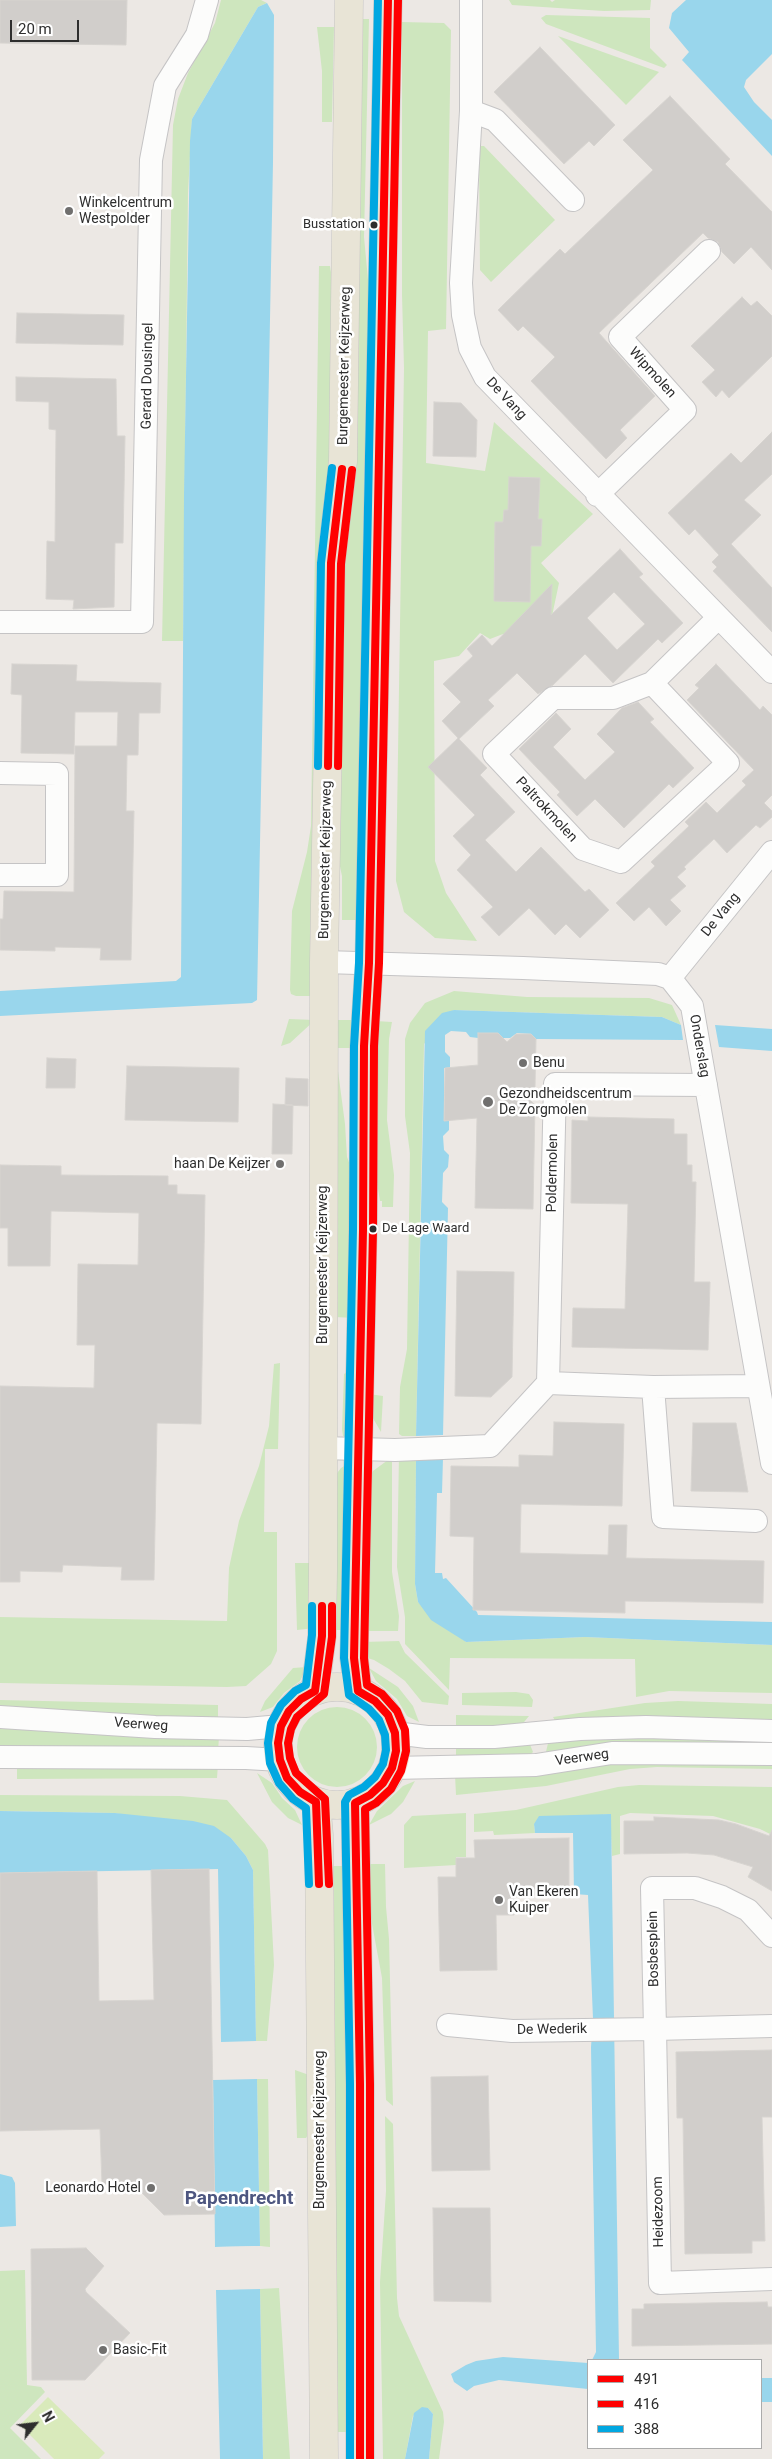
<!DOCTYPE html>
<html>
<head>
<meta charset="utf-8">
<style>
	body { margin:0 }
	#map { position:relative; width:772px; height:2459px; overflow:hidden; background:#ece8e4; font-family:Roboto,sans-serif }
	canvas { display:block }
	.legend { position:absolute; left:587px; top:2359px; width:175px; height:90px; box-sizing:border-box; background:#fff; border:1px solid #ababab; margin:0; padding:6px 9px; list-style:none; font-size:15px; color:#2e2e2e }
	.legend li { display:flex; align-items:center; gap:10px; height:25px }
	.legend b { width:25px; border:1px solid #ababab }
	.north { position:absolute; left:10px; top:2399px; width:50px; height:50px; -webkit-text-stroke:4px #fff; paint-order:stroke; rotate:61deg; font-size:14px; font-weight:700; line-height:20px; text-align:center; color:#2e2e2e }
	.north::after { content:''; display:block; margin:auto; width:18px; height:22px; background:#2e2e2e; clip-path:polygon(50% 0,100% 100%,50% 72%,0 100%) }
	.scale { position:absolute; left:10px; top:20px; width:69px; height:22px; box-sizing:border-box; border:2px solid #2e2e2e; border-top:0; padding-left:6px; font-size:15px; line-height:18px; white-space:nowrap; color:#2e2e2e; -webkit-text-stroke:4px #fff; paint-order:stroke }
</style>
</head>
<body>
<div id="map">
<canvas width="772" height="2459"></canvas>
<ul class="legend">
<li><b style="height:6px;background:#f00"></b>491</li>
<li><b style="height:6px;background:#f00"></b>416</li>
<li><b style="height:6px;background:#00a7e1"></b>388</li>
</ul>
<div class="north">N</div>
<div class="scale">20 m</div>
</div>
<script>
const ctx = document.querySelector('canvas').getContext('2d');
ctx.lineJoin = 'round';
function paint(path, color) { ctx.fillStyle = color; ctx.fill(path, 'evenodd'); }
const poly = rows => new Path2D(rows.map(r => 'M' + r).join(''));
function stroke(path, color, width, dash) { ctx.strokeStyle = color; ctx.lineWidth = width; ctx.lineCap = dash ? 'butt' : 'round'; ctx.setLineDash(dash || []); ctx.stroke(path); }
function write(font, color, halo, rows, align = 'center') {
  ctx.font = font + ' Roboto,sans-serif'; ctx.lineWidth = 5; ctx.setLineDash([]); ctx.textBaseline = 'middle'; ctx.strokeStyle = halo; ctx.fillStyle = color; for (const [text, x, y, turn = 0] of rows) {
    ctx.save(); ctx.translate(x, y); ctx.rotate((+turn || 0) * Math.PI / 180); ctx.textAlign = isNaN(turn) ? turn : align; if (halo) ctx.strokeText(text, 0, 0); ctx.fillText(text, 0, 0); ctx.restore();
  }
}
paint(poly([
	[221,0,261,0,267,3,258,7,192,119,188,193,183,641,162,641,173,125,178,99,188,73,215,23],
	[509,0,550,0,552,2,555,0,651,0,650,10,604,11,512,5],
	[546,15,650,18,650,48,667,65,664,68,546,24,541,18],
	[360,19,369,19,364,237,372,322,362,920,342,920,342,876,335,843],
	[402,22,444,23,451,30,446,329,428,331,426,463,485,471,494,422,593,514,541,563,559,583,552,616,513,645,503,634,490,639,480,633,459,656,434,661,435,861,446,893,477,941,435,938,404,912,396,881,404,368,402,295],
	[317,27,334,27,332,122,322,122,322,71],
	[558,36,659,72,626,105],
	[479,146,484,146,555,220,491,282,480,270],
	[319,266,330,266,338,318,316,996,296,996,291,994,290,990,292,911,307,852,311,826],
	[454,991,527,997,649,998,672,1005,681,1025,662,1017,454,1010,424,1044,416,1436,402,1436,399,1434,400,1387,407,1349,410,1153,405,1116,405,1039,410,1023,425,1003],
	[289,1019,315,1020,290,1043,281,1046],
	[331,1020,360,1020,359,1048,331,1048],
	[376,1021,392,1022,389,1039,387,1120,394,1175,393,1207,382,1207,382,1201,380,1201,373,1158],
	[333,1068,338,1071,345,1124,347,1157,357,1183,354,1318,335,1317],
	[280,1363,278,1449,265,1449,264,1532,277,1532,277,1651,271,1664,246,1686,227,1687,0,1683,0,1617,227,1621,229,1568,239,1521,259,1466,269,1426,274,1364],
	[347,1372,347,1438,343,1436,342,1429,344,1374],
	[369,1394,383,1396,381,1432,370,1413],
	[399,1455,416,1458,415,1584,418,1602,466,1642,585,1637,772,1645,772,1693,669,1691,636,1697,635,1659,450,1658,449,1690,405,1644,405,1617,397,1567],
	[392,1457,392,1572,399,1616,398,1631,370,1631,362,1629,365,1485,373,1471],
	[346,1465,348,1630,329,1630,331,1481,341,1468],
	[295,1563,317,1563,315,1628,297,1630],
	[399,1641,405,1653,449,1696,448,1705,422,1702,405,1681,389,1669,374,1660,361,1656,362,1642],
	[307,1667,300,1681,284,1693,273,1707,260,1712,265,1701,293,1668],
	[369,1668,398,1687,413,1706,419,1722,407,1716,397,1699,376,1681],
	[516,1692,529,1694,533,1700,532,1707,462,1705,462,1693],
	[0,1700,218,1705,218,1720,0,1710],
	[678,1701,772,1704,772,1723,556,1722,553,1717,645,1703],
	'297 1747a40 40 0 1 1 80 0a40 40 0 1 1-80 0Z',
	[456,1715,529,1716,520,1727,456,1731],
	[0,1723,219,1737,218,1751,0,1748],
	[772,1734,772,1746,545,1756,549,1739],
	[529,1742,533,1752,527,1758,456,1761,456,1744],
	[772,1758,772,1769,657,1767,630,1769,546,1786,456,1795,455,1775,573,1764],
	[58,1760,218,1764,217,1778,17,1779,17,1769],
	[257,1773,272,1783,282,1798,295,1810,302,1825,288,1818,272,1802],
	[415,1781,403,1802,391,1814,369,1825,377,1811,403,1786],
	[639,1785,772,1787,772,1835,760,1829,713,1816,630,1813,620,1816,620,1854,612,1856,610,1814,534,1824,535,1833,494,1835,493,1831,474,1832,474,1814,516,1810,618,1787],
	[0,1795,180,1796,227,1800,265,1844,268,1850,274,1965,267,2041,256,2041,253,1870,246,1856,231,1838,115,1813,0,1811],
	[466,1813,466,1857,456,1857,456,1865,404,1868,404,1825,412,1816],
	[361,1864,385,1864,386,1907,389,1939,393,2106,386,2100,382,1978],
	[328,1866,348,1866,352,2432,335,2432],
	[295,2070,309,2075,315,2123,306,2138,297,2138],
	[257,2079,268,2079,270,2247,260,2246],
	[385,2116,393,2124,397,2298,399,2316,443,2412,444,2422,439,2459,429,2459,433,2414,428,2408,413,2416,405,2459,383,2459,380,2282,386,2191],
	[25,2270,27,2385,41,2387,45,2392,10,2428,41,2459,0,2459,0,2271],
	[279,2288,290,2459,263,2459,260,2289]
]), '#cee6be');
paint(poly([
	[48,2397,105,2453,99,2459,54,2459,20,2425]
]), '#d9eabb');
paint(poly([
	[686,0,772,0,772,54,746,80,744,87,754,102,772,120,772,156,682,60,689,52,669,28,672,13],
	[267,3,274,15,273,162,257,1000,252,1003,0,1016,0,991,176,981,181,977,184,494,190,141,192,119,258,7],
	[454,1010,662,1017,681,1025,683,1040,536,1039,531,1034,517,1033,510,1038,503,1038,498,1033,483,1033,478,1038,470,1037,466,1032,451,1031,445,1035,445,1052,450,1057,450,1069,444,1068,444,1121,449,1119,449,1130,443,1136,444,1150,449,1155,448,1167,443,1173,442,1202,448,1208,443,1435,416,1436,425,1031,442,1013],
	[715,1025,772,1029,772,1051,719,1047],
	[416,1458,443,1458,442,1493,437,1493,435,1573,442,1573,443,1579,446,1578,477,1612,478,1615,772,1622,772,1645,585,1637,466,1642,431,1620,418,1602,415,1584],
	[0,1811,115,1813,193,1821,214,1826,231,1838,246,1856,253,1870,256,2041,221,2042,218,1869,0,1873],
	[611,1814,619,2360,592,2360,596,2352,591,2047,593,2019,588,1895,574,1894,573,1833,535,1833,534,1824,539,1816],
	[257,2079,260,2246,215,2247,213,2080],
	[0,2174,12,2177,15,2183,16,2226,0,2227],
	[260,2289,263,2459,220,2459,216,2290],
	[503,2357,588,2363,588,2389,499,2380,474,2386,467,2391,454,2382,451,2374,466,2365,476,2361],
	[761,2378,772,2378,772,2402,761,2402],
	[422,2407,428,2408,433,2414,429,2459,405,2459,414,2413]
]), '#99d6ec');
paint(poly([
	[262,2246,260,2249,215,2249,215,2247],
	[260,2286,262,2288,216,2290,216,2288]
]), '#ece8e4');
const building = poly([
	[0,0,127,0,126,45,0,43,0,0],
	[540,47,615,125,594,146,589,141,564,164,494,92,540,47],
	[670,96,730,159,725,164,772,212,772,270,751,247,734,264,722,252,718,242,708,238,703,233,599,333,655,396,620,430,627,438,606,459,531,381,555,357,523,326,518,331,498,310,560,249,565,254,653,170,623,140,670,96],
	[742,297,751,306,757,301,772,316,772,356,729,398,722,390,716,397,702,382,715,370,691,346,742,297],
	[17,313,124,315,123,345,16,343,17,313],
	[16,377,116,379,117,436,125,436,123,543,115,543,114,607,73,609,74,600,46,599,47,541,55,542,56,430,49,429,49,402,16,401,16,377],
	[434,402,461,403,477,420,476,457,433,456,434,402],
	[772,432,772,474,744,500,761,515,731,544,772,588,772,632,713,571,717,567,712,562,719,555,695,529,689,535,668,513,731,453,741,463,772,432],
	[509,477,540,478,538,519,542,519,541,546,531,546,530,602,494,601,495,522,503,522,504,510,508,510,509,477],
	[620,549,643,574,639,577,683,623,662,643,658,639,613,683,585,654,553,685,538,694,517,673,488,700,494,706,459,739,487,768,480,775,515,812,485,840,516,872,541,847,585,892,589,889,609,910,580,938,566,924,555,935,529,908,499,936,481,917,493,907,457,870,471,855,453,836,475,815,428,767,458,738,442,721,461,702,443,684,473,656,467,649,482,635,492,646,552,584,551,615,620,549],
	[614,592,645,624,617,650,587,618,614,592],
	[12,664,77,665,76,681,161,683,160,713,139,713,138,755,127,755,126,811,134,811,131,960,100,960,101,948,55,947,55,951,0,950,0,919,3,919,4,891,74,892,75,746,117,746,118,712,75,712,74,754,21,753,22,695,11,694,12,664],
	[716,664,760,710,763,706,772,715,772,795,764,803,772,811,772,817,760,828,756,825,727,853,714,839,684,867,686,869,677,877,686,886,670,900,681,911,666,926,649,907,634,921,616,903,655,866,651,862,689,826,685,822,706,802,717,813,746,785,742,781,754,770,687,700,699,688,695,685,716,664],
	[638,702,654,719,650,722,694,768,673,788,669,784,624,828,595,799,577,816,557,795,560,792,519,749,556,713,571,729,553,747,585,780,615,752,597,734,622,708,638,702],
	[478,1033,498,1033,507,1042,516,1034,531,1034,536,1039,535,1087,526,1096,535,1105,533,1209,475,1208,477,1118,444,1121,445,1068,478,1065,478,1033],
	[47,1058,76,1059,75,1088,46,1088,47,1058],
	[127,1066,239,1068,238,1122,125,1120,127,1066],
	[286,1078,308,1079,308,1106,285,1105,286,1078],
	[273,1104,293,1105,292,1154,272,1154,273,1104],
	[588,1117,674,1119,674,1134,687,1134,687,1165,692,1165,692,1182,696,1182,694,1282,710,1282,708,1350,572,1347,573,1308,625,1309,628,1204,571,1203,572,1120,588,1121,588,1117],
	[0,1165,61,1166,61,1175,168,1176,168,1185,177,1185,177,1194,205,1195,201,1424,157,1423,154,1580,121,1580,122,1567,63,1565,62,1572,20,1571,20,1582,0,1582,0,1386,94,1388,95,1345,77,1345,78,1264,138,1265,139,1213,51,1211,50,1266,8,1266,8,1228,0,1228,0,1165],
	[457,1271,514,1272,512,1377,491,1397,455,1396,457,1271],
	[554,1422,624,1424,622,1506,521,1504,520,1553,608,1555,609,1525,627,1525,626,1558,764,1561,763,1603,625,1601,625,1613,473,1610,474,1537,450,1536,451,1466,519,1467,519,1455,553,1456,554,1422],
	[693,1423,736,1423,748,1492,691,1491,693,1423],
	[654,1817,719,1820,736,1824,769,1836,772,1830,772,1891,748,1877,753,1867,714,1855,687,1853,624,1854,624,1821,654,1821,654,1817],
	[569,1838,569,1895,514,1896,514,1915,496,1915,497,1970,440,1971,438,1877,456,1877,456,1858,475,1858,474,1840,569,1838],
	[209,1869,215,2214,164,2215,134,2185,122,2190,113,2184,102,2184,100,2129,0,2131,0,1873,97,1871,99,2001,154,2000,151,1870,209,1869],
	[772,2050,772,2117,762,2117,765,2241,752,2241,752,2253,685,2254,683,2118,677,2118,676,2052,772,2050],
	[488,2076,490,2170,432,2171,431,2077,488,2076],
	[433,2208,490,2208,491,2302,434,2301,433,2208],
	[86,2248,104,2266,85,2289,86,2292,130,2333,85,2380,32,2380,31,2249,86,2248],
	[767,2302,768,2307,772,2307,772,2344,632,2346,632,2309,644,2309,644,2304,767,2302]
]);
paint(building, '#d1cecb');
stroke(building, '#d7d4d0', 1);
const minor = poly([
	[471,0,471,111,461,283,463,315,470,348,485,377,772,672],
	[471,111,495,120,573,200],
	[597,495,685,410,620,337,709,251],
	[0,622,142,622,151,160,165,86,197,35,207,0],
	[652,683,728,763,621,862,583,849,494,754,553,698,613,698,652,683,718,618],
	[0,773,57,774,57,875,0,875],
	[324,962,523,968,658,974,670,978,692,1006,772,1463],
	[670,978,772,852],
	[548,1383,653,1387,758,1386],
	[653,1387,663,1517,756,1521],
	[322,1448,395,1450,490,1446,548,1383,555,1084,706,1085],
	[0,1717,155,1727,247,1729,281,1726],
	[395,1733,427,1737,494,1737,580,1729,646,1727,772,1731],
	[0,1757,246,1758,280,1760],
	[392,1768,536,1765,612,1753,772,1754],
	[772,1936,748,1910,722,1897,695,1888,652,1888,655,2029,772,2026],
	[448,2025,512,2031,655,2029,660,2283,772,2279]
]);
const major = poly([
	'278 1746a59 59 0 1 1 118 0a59 59 0 1 1-118 0Z',
	[315,1691,322,1636,323,1571,324,962,331,563,343,461,349,0],
	[358,1691,354,1658,363,1230,364,1046,369,963,388,0],
	[316,1802,319,1835,324,2459],
	[355,1803,360,2084,360,2459]
]);
stroke(minor, '#c5c4c5', 24);
stroke(major, '#c6c5c4', 29);
stroke(minor, '#fcfcfb', 22);
stroke(major, '#e8e4d6', 28);
stroke(poly([
	[328,766,331,563,342,469],
	[319,1884,316,1802,300,1792,287,1778,280,1760,278,1743,281,1726,289,1711,301,1699,315,1691,322,1636,322,1606],
	[360,2459,360,2084,355,1803,370,1795,383,1783,392,1768,396,1751,395,1733,388,1715,375,1701,358,1691,354,1658,363,1230,364,1046,369,963,388,0]
]), '#f00', 8);
stroke(poly([
	[338,766,341,564,352,470],
	[329,1884,325,1799,296,1773,290,1758,288,1743,291,1729,297,1717,324,1694,332,1637,332,1606],
	[370,2459,370,2084,365,1809,376,1803,391,1789,401,1771,406,1751,405,1730,397,1711,382,1694,367,1685,364,1658,373,1230,374,1046,379,963,398,0]
]), '#f00', 8);
stroke(poly([
	[318,766,321,563,332,468],
	[309,1884,306,1808,293,1799,279,1783,270,1763,268,1743,271,1723,281,1705,295,1691,306,1685,312,1635,312,1606],
	[350,2459,350,2084,345,1802,349,1795,364,1787,375,1777,383,1764,386,1750,385,1735,379,1720,369,1709,349,1695,344,1658,353,1230,354,1046,359,963,378,0]
]), '#00a7e1', 8);
for (const [x, y, r, color] of [
	[69,211,5,"#706f6e"],
	[374,225,4.5,"#2e2e2e"],
	[523,1063,5,"#706f6e"],
	[488,1102,6,"#706f6e"],
	[280,1164,5,"#706f6e"],
	[373,1229,4.5,"#2e2e2e"],
	[499,1900,5,"#706f6e"],
	[151,2188,5,"#706f6e"],
	[103,2350,5,"#706f6e"]
]) { const dot = new Path2D(); dot.arc(x, y, r, 0, 2 * Math.PI); ctx.fillStyle = color; ctx.fill(dot); stroke(dot, '#fff', 2); }
write('13px', '#2e2e2e', '#fff', [
	["Busstation",365,225],
	["De Lage Waard",382,1229,"left"]
], 'right');
write('14px', '#2e2e2e', '#fff', [
	["Winkelcentrum",79,203],
	["Westpolder",79,219],
	["Benu",533,1063],
	["Gezondheidscentrum",499,1094],
	["De Zorgmolen",499,1110],
	["haan De Keijzer",270,1164,"right"],
	["Van Ekeren",509,1892],
	["Kuiper",509,1908],
	["Leonardo Hotel",141,2188,"right"],
	["Basic-Fit",113,2350]
], 'left');
write('14px', '#2e2e2e', '#fff', [
	["Burgemeester Keijzerweg",345,366,-89],
	["Wipmolen",652,373,48],
	["Gerard Dousingel",148,376,-89],
	["De Vang",506,399,47],
	["Paltrokmolen",546,810,47],
	["Burgemeester Keijzerweg",326,860,-89],
	["De Vang",721,915,-51],
	["Onderslag",699,1046,80],
	["Poldermolen",553,1173,-89],
	["Burgemeester Keijzerweg",323,1265,-90],
	["Veerweg",141,1725,4],
	["Veerweg",582,1758,-8],
	["Bosbesplein",654,1949,-91],
	["De Wederik",552,2030,-1],
	["Burgemeester Keijzerweg",320,2130,-90],
	["Heidezoom",659,2212,-91]
]);
write('bold 19px', '#4d5680', '#fff', [
	["Papendrecht",239,2199]
]);
</script>
</body>
</html>
